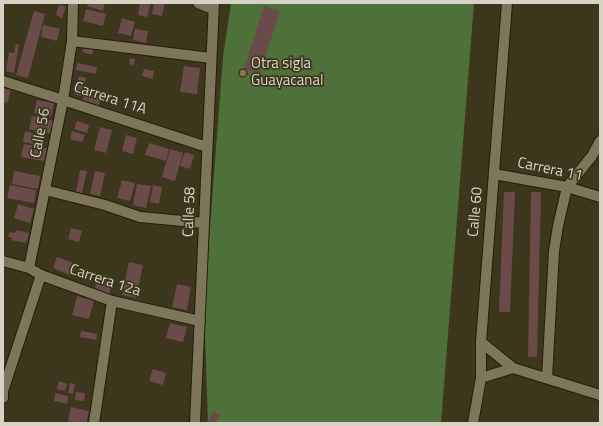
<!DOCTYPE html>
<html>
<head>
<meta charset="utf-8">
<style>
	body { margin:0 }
	#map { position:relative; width:603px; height:426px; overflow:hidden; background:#3c361c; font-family:"Titillium Web",sans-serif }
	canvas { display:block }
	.frame { position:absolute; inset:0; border:4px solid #d7d3c4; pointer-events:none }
</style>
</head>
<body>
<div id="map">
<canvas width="603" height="426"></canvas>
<div class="frame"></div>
</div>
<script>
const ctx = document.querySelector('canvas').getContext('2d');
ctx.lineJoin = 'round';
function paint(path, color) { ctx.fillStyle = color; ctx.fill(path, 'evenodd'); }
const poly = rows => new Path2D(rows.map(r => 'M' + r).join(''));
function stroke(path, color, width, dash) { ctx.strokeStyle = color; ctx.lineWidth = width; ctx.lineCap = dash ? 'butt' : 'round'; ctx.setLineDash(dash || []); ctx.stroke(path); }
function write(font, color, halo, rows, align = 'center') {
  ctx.font = font + ' "Titillium Web",sans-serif'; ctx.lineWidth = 3.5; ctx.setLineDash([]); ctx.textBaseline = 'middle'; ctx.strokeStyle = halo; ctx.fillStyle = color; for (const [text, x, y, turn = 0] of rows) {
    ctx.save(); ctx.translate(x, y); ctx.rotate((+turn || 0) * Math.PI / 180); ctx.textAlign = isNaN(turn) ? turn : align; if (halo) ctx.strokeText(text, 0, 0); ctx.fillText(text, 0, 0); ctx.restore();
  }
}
paint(poly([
	[231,3,474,3,441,423,208,423,204,305,223,57]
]), '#4e713a');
paint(poly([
	[88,3,105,3,103,11,87,6],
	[140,3,151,3,147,17,138,15],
	[154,3,165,3,162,16,152,14],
	[59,5,66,7,62,18,56,15],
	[264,6,280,11,260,73,244,69],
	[86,9,106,14,103,26,83,21],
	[34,11,45,14,28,78,16,75],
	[122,18,135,22,131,36,118,33],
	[43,25,60,29,57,41,41,37],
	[135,29,148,31,146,43,133,40],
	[16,44,19,45,14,73,6,71,9,52,14,53],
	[85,46,94,49,92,55,82,52],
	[130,58,135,59,134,65,129,64],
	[77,63,97,67,96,74,76,70],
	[184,66,200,68,197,94,180,92],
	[144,69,154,71,153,79,142,76],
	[79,76,86,78,81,96,74,94],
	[3,88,11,90,7,103,3,102],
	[84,94,101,97,99,106,82,102],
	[37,100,54,103,51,117,34,113],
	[32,116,54,121,51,134,29,129],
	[77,121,89,125,87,133,74,129],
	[100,127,112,130,106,153,94,150],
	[25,131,35,134,33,144,23,142],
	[72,131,85,135,82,142,70,139],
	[126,135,137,138,133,154,122,151],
	[149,143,169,149,166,161,145,155],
	[24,144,47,148,44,161,21,157],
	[170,149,183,153,175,181,162,177],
	[185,152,194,155,190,169,180,166],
	[80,170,87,171,82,193,76,192],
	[14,171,40,176,38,189,12,184],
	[95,171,105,173,100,196,90,194],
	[122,180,135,183,130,201,117,198],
	[137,184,151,186,146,208,133,205],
	[10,185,36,190,34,203,7,198],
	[153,185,162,187,159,204,150,202],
	[504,192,515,192,510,312,499,312],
	[531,192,541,192,537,357,528,357],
	[18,204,34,209,30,223,14,218],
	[71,228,82,231,79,242,68,239],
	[16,230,29,233,26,243,11,240,12,237,8,237,10,232,15,233],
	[57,257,77,264,72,276,53,268],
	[129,262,143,265,136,298,122,295],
	[97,279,112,282,109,295,94,292],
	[177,284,191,287,187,310,172,307],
	[77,296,94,301,89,319,72,315],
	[170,323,187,327,183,342,166,338],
	[81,331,97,334,96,340,80,337],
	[153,369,166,373,163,385,149,381],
	[59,381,67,384,65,391,57,389],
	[70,383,75,384,73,394,68,393],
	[76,392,85,393,84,401,75,400],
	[55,393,68,396,67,404,54,401],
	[71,407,89,411,86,423,79,423,68,421],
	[213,411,220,415,216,423,207,423]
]), '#6a4b4a');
const minor = poly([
	[198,3,213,9],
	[72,41,211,58],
	[3,81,63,100,207,147],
	[494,174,567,187,600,197],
	[45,190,105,205,140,217,204,223],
	[3,261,29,268,41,275,112,301,200,321],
	[29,268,63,100,72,41,73,3],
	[481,342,513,368,600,395],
	[481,378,513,368],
	[547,378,554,251,558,226,567,187,592,156,600,141],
	[3,398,3,391,41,275],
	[94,423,112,301],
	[195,423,214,3],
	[473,423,481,378,481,342,507,3]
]);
stroke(minor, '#231d04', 12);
stroke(minor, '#7d765a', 10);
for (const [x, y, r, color] of [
	[243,73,4,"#8d6e63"]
]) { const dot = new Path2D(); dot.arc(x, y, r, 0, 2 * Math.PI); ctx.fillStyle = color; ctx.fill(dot); stroke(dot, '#3c361c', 1.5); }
write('15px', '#d7d3c4', '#3c361c', [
	["Otra sigla",251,64],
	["Guayacanal",251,81]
], 'left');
write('15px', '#d7d3c4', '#3c361c', [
	["Carrera 11A",110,99,18],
	["Calle 56",41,133,-79],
	["Carrera 11",550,170,12],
	["Calle 58",190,212,-88],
	["Calle 60",476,212,-85],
	["Carrera 12a",105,281,18]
]);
</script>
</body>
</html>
